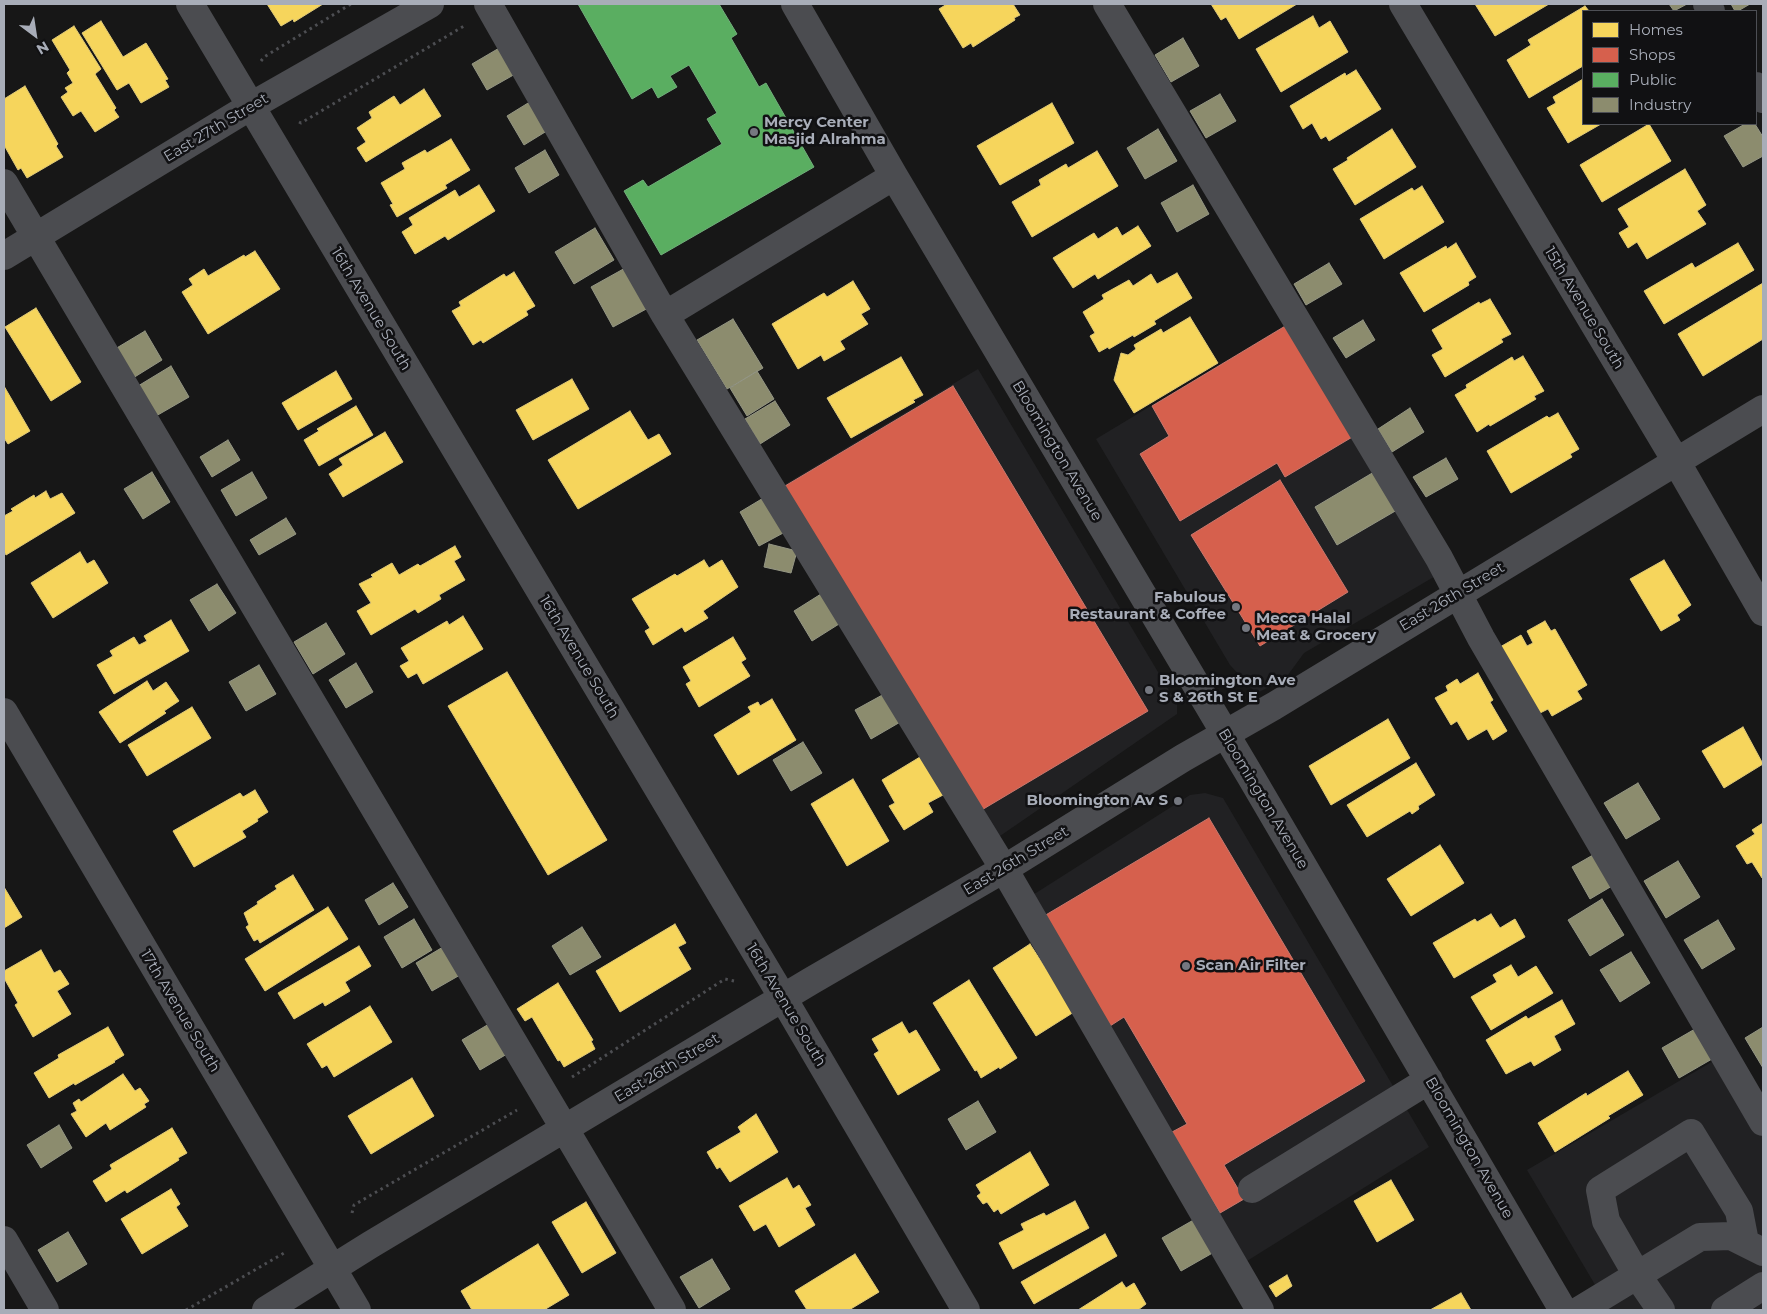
<!DOCTYPE html>
<html>
<head>
<meta charset="utf-8">
<style>
	body { margin:0 }
	#map { position:relative; width:1767px; height:1314px; overflow:hidden; background:#171717; font-family:Montserrat,sans-serif }
	canvas { display:block }
	.frame { position:absolute; inset:0; border:5px solid #a8adb8; pointer-events:none }
	.legend { position:absolute; left:1582px; top:10px; width:175px; height:115px; box-sizing:border-box; background:#111113; border:1px solid #4d4f55; margin:0; padding:6px 9px; list-style:none; font-size:15px; color:#a8adb8 }
	.legend li { display:flex; align-items:center; gap:10px; height:25px }
	.legend b { width:25px; border:1px solid #4d4f55 }
	.north { position:absolute; left:10px; top:10px; width:50px; height:50px; -webkit-text-stroke:4px #111113; paint-order:stroke; rotate:149deg; font-size:14px; font-weight:700; line-height:20px; text-align:center; color:#a8adb8 }
	.north::after { content:''; display:block; margin:auto; width:18px; height:22px; background:#a8adb8; clip-path:polygon(50% 0,100% 100%,50% 72%,0 100%) }
</style>
</head>
<body>
<div id="map">
<canvas width="1767" height="1314"></canvas>
<div class="frame"></div>
<ul class="legend">
<li><b style="height:14px;background:#f6d55c"></b>Homes</li>
<li><b style="height:14px;background:#d6604d"></b>Shops</li>
<li><b style="height:14px;background:#5aae61"></b>Public</li>
<li><b style="height:14px;background:#8c8c6e"></b>Industry</li>
</ul>
<div class="north">N</div>
</div>
<script>
const ctx = document.querySelector('canvas').getContext('2d');
ctx.lineJoin = 'round';
function paint(path, color) { ctx.fillStyle = color; ctx.fill(path, 'evenodd'); }
const poly = rows => new Path2D(rows.map(r => 'M' + r).join(''));
function stroke(path, color, width, dash) { ctx.strokeStyle = color; ctx.lineWidth = width; ctx.lineCap = dash ? 'butt' : 'round'; ctx.setLineDash(dash || []); ctx.stroke(path); }
function write(font, color, halo, rows, align = 'center') {
  ctx.font = font + ' Montserrat,sans-serif'; ctx.lineWidth = 5; ctx.setLineDash([]); ctx.textBaseline = 'middle'; ctx.strokeStyle = halo; ctx.fillStyle = color; for (const [text, x, y, turn = 0] of rows) {
    ctx.save(); ctx.translate(x, y); ctx.rotate((+turn || 0) * Math.PI / 180); ctx.textAlign = isNaN(turn) ? turn : align; if (halo) ctx.strokeText(text, 0, 0); ctx.fillText(text, 0, 0); ctx.restore();
  }
}
paint(poly([
	[1295,319,1444,571,1304,653,1285,679,1259,692,1254,691,1230,665,1096,439],
	[978,369,1177,704,1177,714,987,845,777,489],
	[1205,793,1223,798,1429,1147,1239,1266,1017,905,1190,795],
	[1727,1053,1763,1115,1763,1310,1610,1310,1527,1170]
]), '#212123');
const homes = poly([
	[267,4,323,4,294,22,293,19,281,26,267,4],
	[947,4,1013,4,1020,15,1014,18,1015,20,973,47,971,43,963,48,939,9,947,4],
	[1211,4,1297,4,1239,39,1226,17,1221,20,1211,4],
	[1475,4,1549,4,1495,36,1475,4],
	[1585,6,1589,11,1583,11,1583,66,1529,98,1507,60,1531,45,1528,40,1585,6],
	[1313,16,1319,28,1330,21,1348,52,1281,92,1256,49,1313,16],
	[101,21,123,57,146,43,168,79,165,80,169,87,141,103,129,83,117,90,82,33,101,21],
	[74,26,101,69,95,74,116,108,114,110,119,117,95,132,81,111,73,116,61,97,68,92,65,88,73,83,67,73,70,70,52,40,74,26],
	[1356,70,1381,109,1329,141,1326,136,1321,139,1312,123,1303,129,1290,106,1345,73,1346,76,1356,70],
	[1583,79,1583,124,1601,124,1568,143,1547,108,1556,103,1553,97,1583,79],
	[25,86,58,144,56,146,63,157,27,178,21,168,18,170,4,145,4,99,25,86],
	[424,89,441,116,366,162,357,148,366,142,357,128,372,118,369,112,394,96,400,105,424,89],
	[1052,103,1074,143,1000,185,977,146,1052,103],
	[1649,124,1671,161,1602,202,1580,165,1649,124],
	[1392,129,1416,167,1355,205,1333,169,1348,160,1347,158,1392,129],
	[451,139,470,170,445,185,447,188,397,217,390,205,393,204,381,183,405,169,402,163,425,150,427,153,451,139],
	[1097,151,1118,186,1032,237,1012,202,1041,185,1039,180,1066,164,1068,168,1097,151],
	[1685,169,1706,205,1697,211,1706,224,1647,259,1637,242,1628,248,1619,233,1629,227,1618,209,1685,169],
	[479,185,495,211,448,240,445,236,415,254,402,232,413,225,409,218,455,190,459,197,479,185],
	[1422,186,1444,222,1384,259,1360,219,1412,188,1414,191,1422,186],
	[1138,226,1151,246,1098,279,1095,274,1073,288,1053,258,1094,233,1098,239,1117,227,1122,236,1138,226],
	[1456,243,1476,277,1468,282,1469,285,1424,312,1400,273,1446,246,1447,249,1456,243],
	[1738,243,1754,270,1664,324,1644,291,1692,263,1695,268,1738,243],
	[255,251,280,289,208,334,182,292,193,285,189,279,204,269,208,276,244,255,245,257,255,251],
	[514,272,535,306,526,311,528,315,483,343,481,340,473,345,452,311,461,306,459,302,504,274,506,277,514,272],
	[1177,273,1192,298,1154,321,1156,324,1134,337,1133,335,1109,349,1108,347,1099,352,1090,336,1095,333,1083,312,1104,299,1102,295,1129,280,1133,286,1151,274,1157,284,1177,273],
	[853,281,870,309,861,314,868,324,840,341,845,349,824,361,821,355,798,369,772,324,824,293,827,297,853,281],
	[1763,283,1763,339,1703,376,1678,334,1763,283],
	[1490,299,1511,334,1501,339,1503,342,1445,377,1432,355,1443,349,1432,330,1479,302,1480,304,1490,299],
	[36,308,81,382,51,401,5,327,36,308],
	[1190,317,1218,363,1134,413,1114,380,1121,353,1128,355,1136,349,1134,345,1161,329,1163,333,1190,317],
	[1523,356,1544,391,1534,396,1536,399,1490,426,1489,424,1477,432,1455,395,1467,388,1466,385,1512,357,1514,361,1523,356],
	[901,357,923,395,913,400,915,402,851,438,827,398,901,357],
	[336,371,352,399,298,430,282,403,336,371],
	[572,379,589,409,533,440,516,410,572,379],
	[4,386,30,431,8,444,4,438,4,386],
	[356,406,373,435,319,466,304,440,319,431,317,429,356,406],
	[630,411,648,440,659,434,671,454,578,509,548,460,630,411],
	[1558,413,1579,449,1570,454,1572,457,1511,493,1487,451,1547,416,1549,418,1558,413],
	[385,432,403,462,343,497,329,474,343,465,339,459,385,432],
	[46,491,50,499,62,493,75,513,6,555,4,551,4,516,13,511,11,509,34,495,35,498,46,491],
	[455,546,461,557,454,561,465,580,439,595,441,599,418,613,415,609,371,635,357,611,371,603,359,584,373,577,371,575,392,563,399,575,418,564,420,566,455,546],
	[80,552,87,564,94,560,108,583,53,618,31,583,80,552],
	[704,560,709,568,722,560,738,587,703,611,708,618,685,632,682,627,653,645,645,631,650,628,632,599,675,574,677,576,704,560],
	[1664,560,1691,605,1677,615,1680,620,1661,631,1630,579,1664,560],
	[463,616,483,649,423,684,417,673,408,678,400,666,409,661,401,648,447,621,449,625,463,616],
	[171,620,189,651,114,694,97,665,113,656,110,651,134,637,139,645,147,641,144,636,171,620],
	[1545,621,1551,631,1555,629,1587,685,1577,691,1582,699,1552,716,1548,709,1538,714,1500,647,1521,635,1527,646,1533,643,1527,631,1545,621],
	[733,637,746,659,741,662,750,676,699,707,686,684,691,681,683,667,733,637],
	[507,672,607,840,548,875,448,706,507,672],
	[1478,673,1493,700,1490,702,1507,731,1493,740,1487,729,1468,740,1457,721,1451,725,1435,698,1448,691,1446,686,1457,679,1460,684,1478,673],
	[147,681,153,691,166,682,179,701,164,711,166,713,120,743,99,712,147,681],
	[772,699,796,740,738,775,714,735,751,712,748,707,758,702,760,706,772,699],
	[192,707,211,738,147,776,128,745,192,707],
	[1388,719,1410,758,1331,805,1309,766,1388,719],
	[1743,727,1763,764,1724,788,1702,751,1743,727],
	[920,757,943,795,928,803,933,812,904,830,889,806,895,803,882,780,920,757],
	[1416,763,1435,795,1418,806,1419,809,1412,814,1410,811,1367,837,1347,805,1416,763],
	[853,779,889,841,847,866,811,804,853,779],
	[255,790,268,812,257,819,258,821,242,831,246,837,194,867,173,831,240,793,243,797,255,790],
	[1763,823,1763,878,1762,878,1752,862,1747,864,1736,846,1755,834,1752,830,1763,823],
	[1440,845,1464,883,1411,916,1387,879,1440,845],
	[293,875,314,910,260,943,258,939,254,941,246,927,249,925,244,913,258,904,257,902,277,889,275,886,293,875],
	[4,887,22,917,4,928,4,887],
	[328,907,348,939,265,991,245,959,328,907],
	[1491,914,1500,928,1515,919,1525,937,1454,978,1433,943,1475,919,1477,922,1491,914],
	[675,924,686,943,678,947,691,969,620,1012,596,971,675,924],
	[1030,944,1074,1012,1036,1036,993,968,1030,944],
	[359,946,371,966,345,982,350,991,325,1006,323,1002,294,1019,278,993,359,946],
	[41,950,54,973,60,970,69,984,57,991,71,1014,33,1037,15,1005,18,1003,4,978,4,971,41,950],
	[1511,965,1518,977,1536,966,1553,993,1491,1030,1471,997,1497,982,1493,975,1511,965],
	[969,980,1017,1058,1000,1069,999,1067,981,1078,977,1070,975,1071,933,1003,969,980],
	[558,983,593,1040,591,1041,595,1049,564,1067,560,1060,558,1061,532,1017,525,1021,517,1009,558,983],
	[1562,1000,1575,1024,1554,1036,1561,1050,1534,1066,1531,1061,1506,1074,1486,1040,1526,1016,1528,1019,1562,1000],
	[370,1006,392,1042,334,1077,327,1065,322,1068,307,1044,370,1006],
	[902,1022,909,1034,916,1030,940,1070,898,1095,874,1054,879,1051,872,1039,902,1022],
	[108,1027,124,1055,114,1061,115,1062,75,1085,74,1083,49,1098,34,1073,59,1058,58,1055,108,1027],
	[1628,1071,1643,1095,1608,1116,1610,1118,1555,1152,1538,1123,1586,1093,1587,1096,1628,1071],
	[123,1074,135,1091,140,1088,149,1101,144,1104,146,1107,110,1130,106,1123,86,1137,71,1114,77,1111,73,1103,79,1099,81,1102,123,1074],
	[412,1078,434,1116,371,1154,348,1116,412,1078],
	[756,1114,778,1152,730,1182,720,1167,717,1169,707,1152,741,1132,738,1127,756,1114],
	[172,1128,187,1153,178,1158,179,1160,127,1193,125,1190,106,1202,93,1181,112,1169,110,1165,172,1128],
	[1030,1152,1049,1185,1001,1214,998,1209,994,1212,987,1202,983,1204,977,1196,981,1193,976,1185,1030,1152],
	[787,1178,793,1189,799,1185,811,1205,805,1208,815,1225,779,1247,766,1224,754,1231,739,1206,787,1178],
	[1391,1180,1414,1220,1377,1242,1354,1201,1391,1180],
	[171,1189,180,1204,176,1207,188,1226,142,1254,121,1219,171,1189],
	[1075,1201,1089,1228,1013,1269,999,1243,1024,1230,1021,1224,1044,1213,1046,1216,1075,1201],
	[586,1202,616,1253,582,1273,552,1222,586,1202],
	[1105,1234,1117,1256,1034,1304,1021,1282,1105,1234],
	[538,1244,569,1295,544,1310,472,1310,461,1291,538,1244],
	[855,1254,879,1292,849,1310,807,1310,795,1291,855,1254],
	[1287,1275,1292,1286,1276,1297,1269,1286,1287,1275],
	[1122,1282,1126,1288,1134,1283,1146,1304,1138,1310,1078,1310,1122,1282],
	[1461,1293,1471,1310,1430,1310,1461,1293]
]);
paint(homes, '#f6d55c');
stroke(homes, '#dfc978', 1);
const shops = poly([
	[1287,325,1354,436,1285,477,1277,463,1180,521,1140,454,1169,436,1152,406,1287,325],
	[953,386,1148,711,980,811,785,486,953,386],
	[1280,480,1348,592,1260,646,1191,535,1280,480],
	[1209,818,1365,1081,1224,1165,1244,1199,1220,1213,1172,1132,1187,1124,1124,1017,1110,1026,1044,916,1209,818]
]);
paint(shops, '#d6604d');
stroke(shops, '#c8776d', 1);
const public = poly([
	[578,4,719,4,737,34,731,38,759,87,766,83,814,167,661,255,624,191,643,180,648,187,722,144,707,119,717,113,689,65,670,76,677,87,658,98,652,87,632,99,578,4]
]);
paint(public, '#5aae61');
stroke(public, '#71ae7b', 1);
const industry = poly([
	[1669,4,1687,4,1674,11,1669,4],
	[1731,4,1750,4,1738,11,1735,11,1731,4],
	[1183,38,1199,66,1171,82,1155,55,1183,38],
	[501,47,517,73,487,90,472,64,501,47],
	[1220,94,1236,121,1206,138,1190,111,1220,94],
	[533,100,550,129,524,145,507,116,533,100],
	[1745,124,1755,124,1763,137,1763,156,1743,167,1724,136,1745,124],
	[1158,129,1177,161,1145,179,1127,148,1158,129],
	[545,150,559,175,529,193,515,168,545,150],
	[1193,185,1209,214,1177,232,1161,203,1193,185],
	[595,228,614,260,574,284,555,252,595,228],
	[1329,263,1342,284,1306,305,1294,284,1329,263],
	[627,267,650,307,613,327,591,287,627,267],
	[733,319,763,368,727,389,697,340,733,319],
	[1363,320,1375,340,1346,358,1333,338,1363,320],
	[145,331,162,360,133,378,115,349,145,331],
	[171,366,189,397,156,416,138,386,171,366],
	[757,371,774,399,747,416,730,388,757,371],
	[775,401,790,425,760,444,745,419,775,401],
	[1410,408,1424,432,1392,452,1378,429,1410,408],
	[228,440,240,460,212,477,200,457,228,440],
	[1446,458,1458,479,1426,497,1413,477,1446,458],
	[152,472,170,502,143,519,124,489,152,472],
	[252,472,267,498,236,516,221,490,252,472],
	[1374,472,1397,510,1337,545,1315,507,1374,472],
	[765,497,785,532,759,546,740,512,765,497],
	[286,518,296,534,259,555,250,540,286,518],
	[769,544,797,551,791,573,764,567,769,544],
	[217,584,236,613,209,631,190,600,217,584],
	[821,594,839,624,812,641,794,611,821,594],
	[326,623,345,654,313,674,294,642,326,623],
	[356,663,373,692,346,708,329,680,356,663],
	[259,665,276,694,246,711,229,682,259,665],
	[886,693,902,721,871,739,855,710,886,693],
	[803,742,822,773,791,791,773,760,803,742],
	[1638,783,1660,819,1626,839,1604,803,1638,783],
	[1593,855,1612,886,1590,899,1572,867,1593,855],
	[1678,861,1700,897,1666,918,1644,881,1678,861],
	[393,883,408,907,379,925,365,900,393,883],
	[1602,899,1624,935,1590,956,1568,920,1602,899],
	[414,919,432,950,402,968,384,937,414,919],
	[1718,920,1735,949,1702,969,1684,940,1718,920],
	[582,927,601,957,570,975,552,946,582,927],
	[443,947,460,975,432,991,416,963,443,947],
	[1631,952,1650,983,1620,1002,1600,970,1631,952],
	[489,1024,507,1054,480,1070,462,1040,489,1024],
	[1763,1027,1763,1068,1745,1038,1763,1027],
	[1695,1029,1712,1059,1679,1078,1662,1048,1695,1029],
	[978,1101,996,1132,966,1150,948,1119,978,1101],
	[59,1125,72,1148,41,1168,27,1145,59,1125],
	[1197,1218,1216,1251,1181,1271,1162,1238,1197,1218],
	[68,1232,87,1264,57,1282,38,1250,68,1232],
	[712,1259,730,1289,699,1308,680,1277,712,1259]
]);
paint(industry, '#8c8c6e');
stroke(industry, '#949684', 1);
stroke(poly([
	[261,61,264,57,351,4],
	[299,122,301,123,464,26],
	[572,1077,725,979,734,981],
	[352,1213,354,1205,517,1110],
	[186,1310,284,1253]
]), '#4d4e52', 3, [2.5, 4]);
stroke(poly([
	[190,4,783,998,966,1310],
	[488,4,665,315,1004,869,1260,1310],
	[795,4,894,176,1251,777,1563,1310],
	[1107,4,1439,558,1481,638,1763,1122],
	[1403,4,1676,461,1763,612],
	[1707,4,1711,11],
	[1756,86,1763,99],
	[4,183,672,1310],
	[4,256,251,106,430,4],
	[665,315,894,176],
	[4,712,357,1310],
	[1252,1189,1429,1080],
	[4,1240,45,1310],
	[266,1310,370,1245,811,981,1004,869,1183,758,1274,706,1763,409],
	[1580,1310,1700,1237,1731,1236,1763,1252],
	[1661,1310,1637,1275,1606,1221,1600,1190,1691,1133,1739,1211,1745,1242],
	[1725,1310,1763,1286]
]), '#4b4c50', 28);
for (const [x, y, r, color] of [
	[754,132,5,"#757880"],
	[1236,607,5,"#757880"],
	[1246,628,5,"#757880"],
	[1149,690,5,"#757880"],
	[1178,801,5,"#757880"],
	[1186,966,5,"#757880"]
]) { const dot = new Path2D(); dot.arc(x, y, r, 0, 2 * Math.PI); ctx.fillStyle = color; ctx.fill(dot); stroke(dot, '#111113', 2); }
write('bold 15px', '#a8adb8', '#111113', [
	["Mercy Center",764,123],
	["Masjid Alrahma",764,140],
	["Fabulous",1226,598,"right"],
	["Restaurant & Coffee",1226,615,"right"],
	["Mecca Halal",1256,619],
	["Meat & Grocery",1256,636],
	["Bloomington Ave",1159,681],
	["S & 26th St E",1159,698],
	["Bloomington Av S",1168,801,"right"],
	["Scan Air Filter",1196,966]
], 'left');
write('15px', '#a8adb8', '#111113', [
	["East 27th Street",216,128,-31],
	["15th Avenue South",1584,308,59],
	["16th Avenue South",371,309,59],
	["Bloomington Avenue",1057,451,59],
	["East 26th Street",1452,597,-31],
	["16th Avenue South",579,657,59],
	["Bloomington Avenue",1263,799,59],
	["East 26th Street",1016,861,-31],
	["16th Avenue South",786,1005,59],
	["17th Avenue South",180,1011,59],
	["East 26th Street",667,1068,-31],
	["Bloomington Avenue",1469,1148,60]
]);
</script>
</body>
</html>
